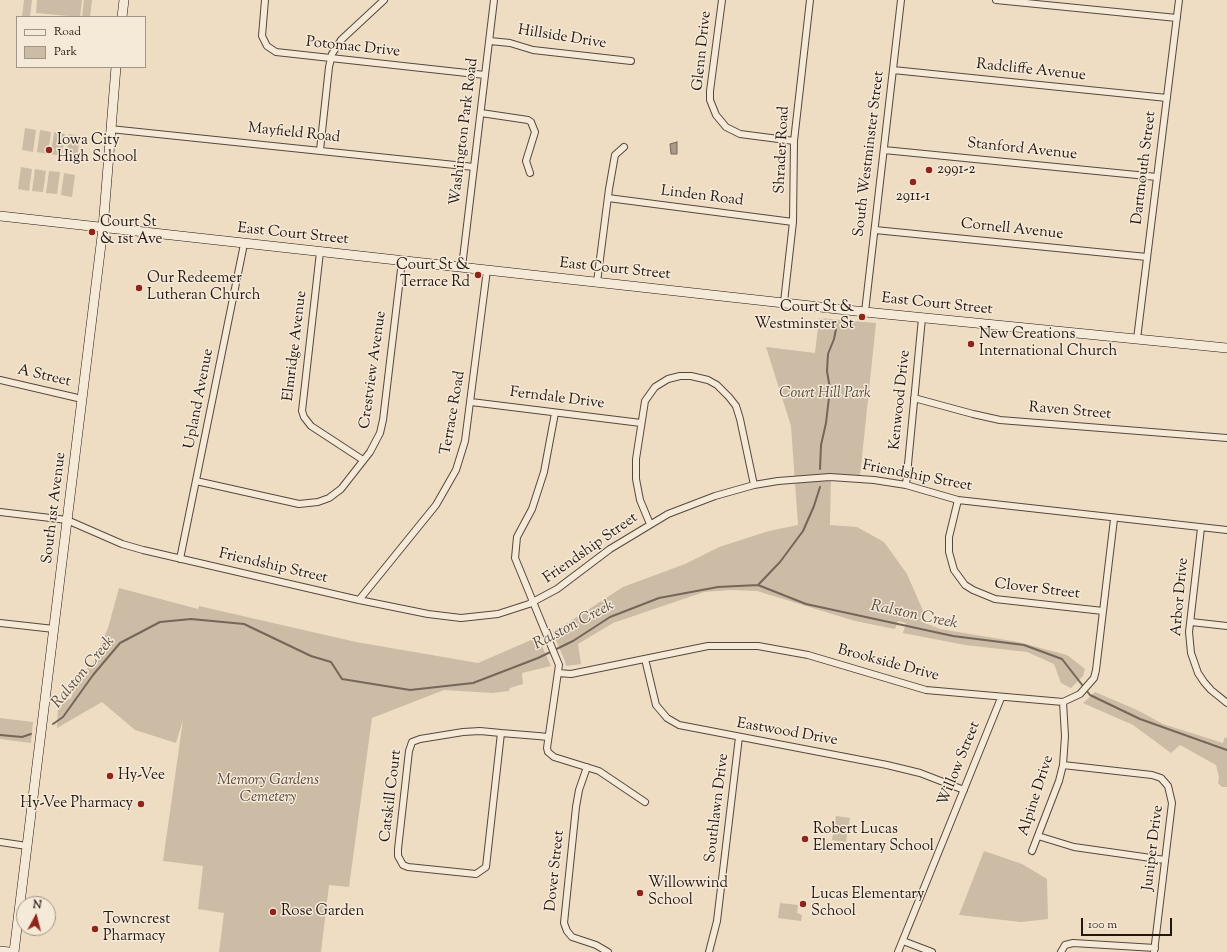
<!DOCTYPE html>
<html>
<head>
<meta charset="utf-8">
<style>
	body { margin:0 }
	#map { position:relative; width:1227px; height:952px; overflow:hidden; background:#efddc3; font-family:"Sorts Mill Goudy",serif }
	canvas { display:block }
	.legend { position:absolute; left:16px; top:16px; width:130px; height:52px; box-sizing:border-box; background:#f5e9d8; border:1px solid #a19589; margin:0; padding:5px 7px; list-style:none; font-size:12px; color:#231712 }
	.legend li { display:flex; align-items:center; gap:8px; height:20px }
	.legend b { width:20px; border:1px solid #a19589 }
	.north { position:absolute; left:16px; top:896px; width:40px; height:40px; box-sizing:border-box; background:#f5e9d8; border:1px solid #a19589; border-radius:50%; rotate:7deg; font-size:11px; font-weight:700; line-height:16px; text-align:center; color:#231712 }
	.north::after { content:''; display:block; margin:auto; width:14px; height:18px; background:#8f2418; clip-path:polygon(50% 0,100% 100%,50% 72%,0 100%) }
	.scale { position:absolute; left:1081px; top:918px; width:91px; height:18px; box-sizing:border-box; border:2px solid #231712; border-top:0; padding-left:5px; font-size:12px; line-height:14px; white-space:nowrap; color:#231712; -webkit-text-stroke:3px #f5e9d8; paint-order:stroke }
</style>
</head>
<body>
<div id="map">
<canvas width="1227" height="952"></canvas>
<ul class="legend">
<li><b style="height:5px;background:#f5e9d8"></b>Road</li>
<li><b style="height:11px;background:#ccbba5"></b>Park</li>
</ul>
<div class="north">N</div>
<div class="scale">100 m</div>
</div>
<script>
const ctx = document.querySelector('canvas').getContext('2d');
ctx.lineJoin = 'round';
function paint(path, color) { ctx.fillStyle = color; ctx.fill(path, 'evenodd'); }
const poly = rows => new Path2D(rows.map(r => 'M' + r).join(''));
function stroke(path, color, width, dash) { ctx.strokeStyle = color; ctx.lineWidth = width; ctx.lineCap = dash ? 'butt' : 'round'; ctx.setLineDash(dash || []); ctx.stroke(path); }
function write(font, color, halo, rows, align = 'center') {
  ctx.font = font + ' "Sorts Mill Goudy",serif'; ctx.lineWidth = 3; ctx.setLineDash([]); ctx.textBaseline = 'middle'; ctx.strokeStyle = halo; ctx.fillStyle = color; for (const [text, x, y, turn = 0] of rows) {
    ctx.save(); ctx.translate(x, y); ctx.rotate((+turn || 0) * Math.PI / 180); ctx.textAlign = isNaN(turn) ? turn : align; if (halo) ctx.strokeText(text, 0, 0); ctx.fillText(text, 0, 0); ctx.restore();
  }
}
paint(poly([
	[24,0,32,0,30,17,22,17],
	[37,0,82,0,80,17,36,13],
	[84,0,92,0,90,17,82,17],
	[25,128,36,130,33,152,22,150],
	[40,130,51,132,48,154,37,152],
	[54,132,65,134,62,156,51,154],
	[69,134,80,136,77,158,66,156],
	[21,167,32,169,29,191,18,189],
	[35,169,46,171,43,192,32,191],
	[49,171,60,172,57,194,46,193],
	[64,173,75,175,72,197,61,195],
	[819,318,876,323,860,476,831,475,830,525,857,527,884,542,907,574,924,613,920,621,940,629,1018,642,1067,655,1085,669,1083,676,1071,688,1061,683,1054,664,1027,652,965,645,903,633,906,623,898,621,895,629,855,621,757,591,731,590,704,592,613,623,578,644,581,664,566,666,565,661,552,631,566,624,623,587,685,564,719,547,769,531,798,525,791,426,766,347,815,353],
	[119,588,198,609,199,606,356,642,478,663,538,637,551,666,522,673,523,684,510,688,509,691,493,693,444,690,372,718,349,887,329,885,321,952,219,952,224,913,198,909,203,866,163,861,183,720,176,743,135,730,102,702,57,728,58,705,71,698,81,673,92,665,108,628],
	[1095,692,1137,710,1163,724,1223,743,1225,737,1227,738,1227,787,1222,787,1218,783,1219,777,1216,765,1180,745,1171,753,1133,725,1083,703],
	[0,718,33,722,31,743,0,739],
	[836,816,850,818,846,842,832,840],
	[984,851,1022,864,1047,879,1048,919,1021,922,959,915],
	[780,903,798,905,797,913,802,915,801,921,778,918]
]), '#ccbba5');
const water = poly([
	[677,142,677,154,671,154,670,144,677,142]
]);
paint(water, '#aa9a87');
stroke(water, '#746658', 1);
stroke(poly([
	[820,469,821,445,826,423,830,389,827,371,828,354,834,339,836,329],
	[758,585,780,562,803,531,814,506,820,487],
	[53,724,63,717,93,675,120,643,160,622,191,619,244,624,311,656,331,662,342,679,410,690,473,683,538,658,573,641,610,617,659,598,718,587,758,585,806,604,953,636,1024,645,1062,659,1090,695,1140,719,1227,750],
	[0,735,22,737,31,734]
]), '#746658', 2);
const street = poly([
	[265,0,262,36,267,46,276,52,485,75],
	[722,0,710,91,710,100,716,115,726,127,740,134,794,141],
	[996,0,1177,18],
	[490,41,510,43,533,50,631,61],
	[893,70,1167,98],
	[481,113,528,120,531,122,535,132,526,161,530,173],
	[110,129,474,167],
	[320,150,329,67,332,54,341,40,384,0],
	[884,150,1157,177],
	[608,198,793,222],
	[875,230,1147,257],
	[320,252,302,411,304,417,311,426,363,460],
	[462,267,494,0],
	[597,282,609,189,615,155,624,147],
	[784,302,793,222,794,141,810,0],
	[865,312,901,0],
	[1137,339,1179,0],
	[0,380,82,399],
	[914,398,973,414,1000,420,1227,438],
	[471,402,641,423],
	[555,413,544,472,532,509,517,537,515,558,559,665,547,748,548,752,554,757,599,771,645,802],
	[196,481,299,504,318,502,329,498,341,489,370,452,380,433,383,420,402,261],
	[906,485,922,318],
	[958,500,949,537,949,552,954,570,965,585,973,590,995,599,1103,611],
	[0,512,67,520,122,544,143,550,359,600,428,614,461,618,498,614,529,604,557,589,610,549,668,514,715,496,754,485,778,481,830,477,874,480,906,485,958,500,1227,530],
	[650,524,640,500,636,479,636,459,645,401,655,387,668,379,680,376,691,376,708,380,717,385,729,397,736,406,740,419,754,485],
	[1201,528,1189,632,1191,653,1198,673,1204,682,1211,690,1227,703],
	[180,559,244,244],
	[359,600,436,505,456,470,465,441,487,270],
	[1191,622,1227,626],
	[0,623,54,629],
	[645,659,656,705,667,718,679,725,887,765,920,773,964,790],
	[558,673,571,674,708,646,758,646,808,655,926,690,1063,702,1080,694,1094,678,1096,670,1114,519],
	[501,733,486,867,476,874,408,867,403,865,398,856,398,849,409,751,412,742,420,739,463,732,480,731,501,733,538,736,548,737],
	[1063,765,1152,775,1161,778,1168,786,1172,803,1154,952],
	[587,767,579,790,576,807,564,923,567,931,572,937,596,945,608,952],
	[1038,836,1074,847,1165,860],
	[0,842,27,846],
	[1032,851,1059,781,1063,765,1065,736,1063,702],
	[903,941,932,952],
	[709,952,717,921,739,737],
	[898,952,1001,698],
	[1061,952,1065,945,1073,943,1155,948]
]);
const secondary = poly([
	[122,17,124,0],
	[0,216,865,312,1227,348],
	[0,951,9,952],
	[14,952,103,228,116,67]
]);
stroke(street, '#56483e', 8);
stroke(secondary, '#231712', 10);
stroke(street, '#f5e9d8', 6);
stroke(secondary, '#f5e9d8', 9);
for (const [x, y, r, color] of [
	[49,150,4,"#8f2418"],
	[929,170,4,"#8f2418"],
	[913,182,4,"#8f2418"],
	[92,232,4,"#8f2418"],
	[478,275,4,"#8f2418"],
	[139,288,4,"#8f2418"],
	[862,317,4,"#8f2418"],
	[971,344,4,"#8f2418"],
	[110,776,4,"#8f2418"],
	[141,804,4,"#8f2418"],
	[805,839,4,"#8f2418"],
	[640,893,4,"#8f2418"],
	[803,904,4,"#8f2418"],
	[273,912,4,"#8f2418"],
	[95,929,4,"#8f2418"]
]) { const dot = new Path2D(); dot.arc(x, y, r, 0, 2 * Math.PI); ctx.fillStyle = color; ctx.fill(dot); stroke(dot, '#f5e9d8', 1.5); }
write('15px', '#231712', '#f5e9d8', [
	["Hillside Drive",562,38,9],
	["Potomac Drive",353,48,6],
	["Glenn Drive",703,51,-84],
	["Radcliffe Avenue",1031,71,6],
	["Washington Park Road",465,132,-83],
	["Mayfield Road",294,134,6],
	["Shrader Road",783,150,-87],
	["Stanford Avenue",1022,150,6],
	["South Westminster Street",870,154,-83],
	["Dartmouth Street",1145,168,-83],
	["Linden Road",702,197,7],
	["Cornell Avenue",1012,230,6],
	["East Court Street",293,235,6],
	["East Court Street",615,270,6],
	["East Court Street",937,305,6],
	["Elmridge Avenue",296,346,-83],
	["Crestview Avenue",374,370,-82],
	["A Street",44,377,13],
	["Upland Avenue",200,399,-79],
	["Ferndale Drive",557,399,7],
	["Kenwood Drive",901,400,-84],
	["Raven Street",1070,412,5],
	["Terrace Road",454,413,-80],
	["Friendship Street",917,477,11],
	["South 1st Avenue",55,508,-83],
	["Friendship Street",591,549,-35],
	["Friendship Street",273,567,13],
	["Clover Street",1037,590,7],
	["Arbor Drive",1181,597,-85],
	["Brookside Drive",888,664,15],
	["Eastwood Drive",787,733,10],
	["Willow Street",960,764,-68],
	["Catskill Court",392,796,-83],
	["Alpine Drive",1037,796,-72],
	["Southlawn Drive",718,808,-83],
	["Juniper Drive",1154,848,-83],
	["Dover Street",556,871,-84]
]);
write('15px', '#231712', '#f5e9d8', [
	["Iowa City",57,141],
	["High School",57,158],
	["2991-2",937,170],
	["2911-1",913,197,"center"],
	["Court St",100,223],
	["& 1st Ave",100,240],
	["Court St &",470,266,"right"],
	["Terrace Rd",470,283,"right"],
	["Our Redeemer",147,279],
	["Lutheran Church",147,296],
	["Court St &",854,308,"right"],
	["Westminster St",854,325,"right"],
	["New Creations",979,335],
	["International Church",979,352],
	["Hy-Vee",118,776],
	["Hy-Vee Pharmacy",133,804,"right"],
	["Robert Lucas",813,830],
	["Elementary School",813,847],
	["Willowwind",648,884],
	["School",648,901],
	["Lucas Elementary",811,895],
	["School",811,912],
	["Rose Garden",281,912],
	["Towncrest",103,920],
	["Pharmacy",103,937]
], 'left');
write('italic 15px', '#56483e', '#f5e9d8', [
	["Court Hill Park",825,394],
	["Memory Gardens",268,781],
	["Cemetery",268,798]
]);
write('italic 16px', '#594b41', '#f5e9d8', [
	["Ralston Creek",914,616,12],
	["Ralston Creek",574,626,-28],
	["Ralston Creek",84,673,-50]
]);
</script>
</body>
</html>
